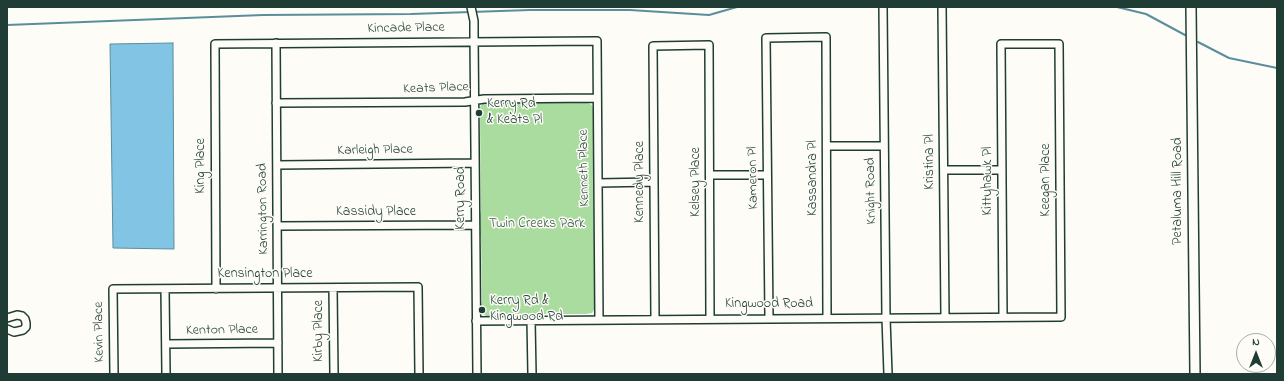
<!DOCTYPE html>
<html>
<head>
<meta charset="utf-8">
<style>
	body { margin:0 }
	#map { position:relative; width:1284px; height:381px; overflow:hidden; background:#fdfcf7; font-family:"Indie Flower",sans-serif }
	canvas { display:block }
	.frame { position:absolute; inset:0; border:8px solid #1f3d34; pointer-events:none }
	.north { position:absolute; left:1236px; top:333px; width:40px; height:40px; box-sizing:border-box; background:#fdfcf7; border:1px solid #a4b0a9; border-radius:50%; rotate:0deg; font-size:11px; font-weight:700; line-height:16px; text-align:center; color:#1f3d34 }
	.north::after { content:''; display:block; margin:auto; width:14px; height:18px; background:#1f3d34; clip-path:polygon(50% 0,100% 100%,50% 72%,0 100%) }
</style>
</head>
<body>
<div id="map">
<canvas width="1284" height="381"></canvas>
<div class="frame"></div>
<div class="north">N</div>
</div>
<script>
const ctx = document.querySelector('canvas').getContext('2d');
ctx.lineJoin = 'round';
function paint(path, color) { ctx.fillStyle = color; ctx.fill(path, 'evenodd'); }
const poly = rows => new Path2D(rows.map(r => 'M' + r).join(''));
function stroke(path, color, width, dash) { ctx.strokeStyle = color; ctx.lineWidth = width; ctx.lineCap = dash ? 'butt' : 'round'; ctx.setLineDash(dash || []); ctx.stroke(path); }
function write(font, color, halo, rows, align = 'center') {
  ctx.font = font + ' "Indie Flower",sans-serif'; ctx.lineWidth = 3; ctx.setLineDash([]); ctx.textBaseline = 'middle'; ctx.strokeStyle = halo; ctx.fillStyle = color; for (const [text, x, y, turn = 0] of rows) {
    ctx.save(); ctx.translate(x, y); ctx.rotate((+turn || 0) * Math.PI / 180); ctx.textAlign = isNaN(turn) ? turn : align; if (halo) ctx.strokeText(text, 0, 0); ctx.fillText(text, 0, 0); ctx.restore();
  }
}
paint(poly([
	[489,102,492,103,586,102,592,105,593,109,594,117,595,308,592,313,585,314,495,314,493,316,488,317,482,313,480,307,482,302,481,237,480,236,479,214,481,212,480,117,478,115,478,110,483,103]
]), '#a9dc9e');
const water = poly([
	[173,43,174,249,113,248,110,44,173,43]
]);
paint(water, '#82c4e3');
stroke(water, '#5a8e9d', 1);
stroke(poly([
	[1117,7,1146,14,1185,35],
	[7,25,263,15,411,14,530,10,630,10,709,15,737,7],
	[1198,42,1229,58,1277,68]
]), '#5a8e9d', 2);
const minor = poly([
	[471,7,474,21,474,35,477,374],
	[883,7,886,318,888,374],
	[942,7,945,317],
	[276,43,278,374],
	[276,103,465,102,484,99,597,98],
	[827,146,884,146],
	[277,165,475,163],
	[944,170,1002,170],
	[710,175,767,175],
	[598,183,654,182],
	[277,226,475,225],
	[333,288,334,374],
	[165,289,166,374],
	[216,289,215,44,597,41,599,320],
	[7,318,17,315,22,316,25,319,26,323,26,327,23,330,14,332,7,329],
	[769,318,766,38,826,37,827,318],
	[655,319,653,46,709,45,710,319],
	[531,320,532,374],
	[476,321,1061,317,1059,44,1001,44,1003,317],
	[166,344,278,343],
	[114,374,113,289,418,287,419,374]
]);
const secondary = poly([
	[1191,7,1195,374]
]);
stroke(minor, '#1f3d34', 10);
stroke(secondary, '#1f3d34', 12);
stroke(minor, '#fdfcf7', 7);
stroke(secondary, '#fdfcf7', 9);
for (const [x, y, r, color] of [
	[479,113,4,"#1f3d34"],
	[482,310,4,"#1f3d34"]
]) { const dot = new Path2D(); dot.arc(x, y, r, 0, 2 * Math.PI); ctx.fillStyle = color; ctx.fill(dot); stroke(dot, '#fdfcf7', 1.5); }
write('14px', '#1f3d34', '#fdfcf7', [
	["Kincade Place",406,29,-1],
	["Keats Place",436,89,-2],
	["Karleigh Place",375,151,-1],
	["Kristina Pl",931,162,-90],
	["King Place",202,166,-90],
	["Kenneth Place",585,168,-91],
	["Kameron Pl",754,178,-91],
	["Kassandra Pl",814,178,-90],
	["Keegan Place",1047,180,-90],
	["Kittyhawk Pl",989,181,-90],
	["Kennedy Place",641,182,-90],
	["Kelsey Place",697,182,-90],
	["Knight Road",872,191,-91],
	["Petaluma Hill Road",1179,191,-90],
	["Kerry Road",462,198,-90],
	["Karrington Road",264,209,-91],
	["Kassidy Place",376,213],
	["Kensington Place",265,275],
	["Kingwood Road",769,305],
	["Kenton Place",222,331,-1],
	["Kirby Place",320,331,-90],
	["Kevin Place",100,332,-91]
]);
write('14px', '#1f3d34', '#fdfcf7', [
	["Kerry Rd",487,105],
	["& Keats Pl",487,121],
	["Kerry Rd &",490,302],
	["Kingwood Rd",490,318]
], 'left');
write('14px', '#3b5d49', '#fdfcf7', [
	["Twin Creeks Park",537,225]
]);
</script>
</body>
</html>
